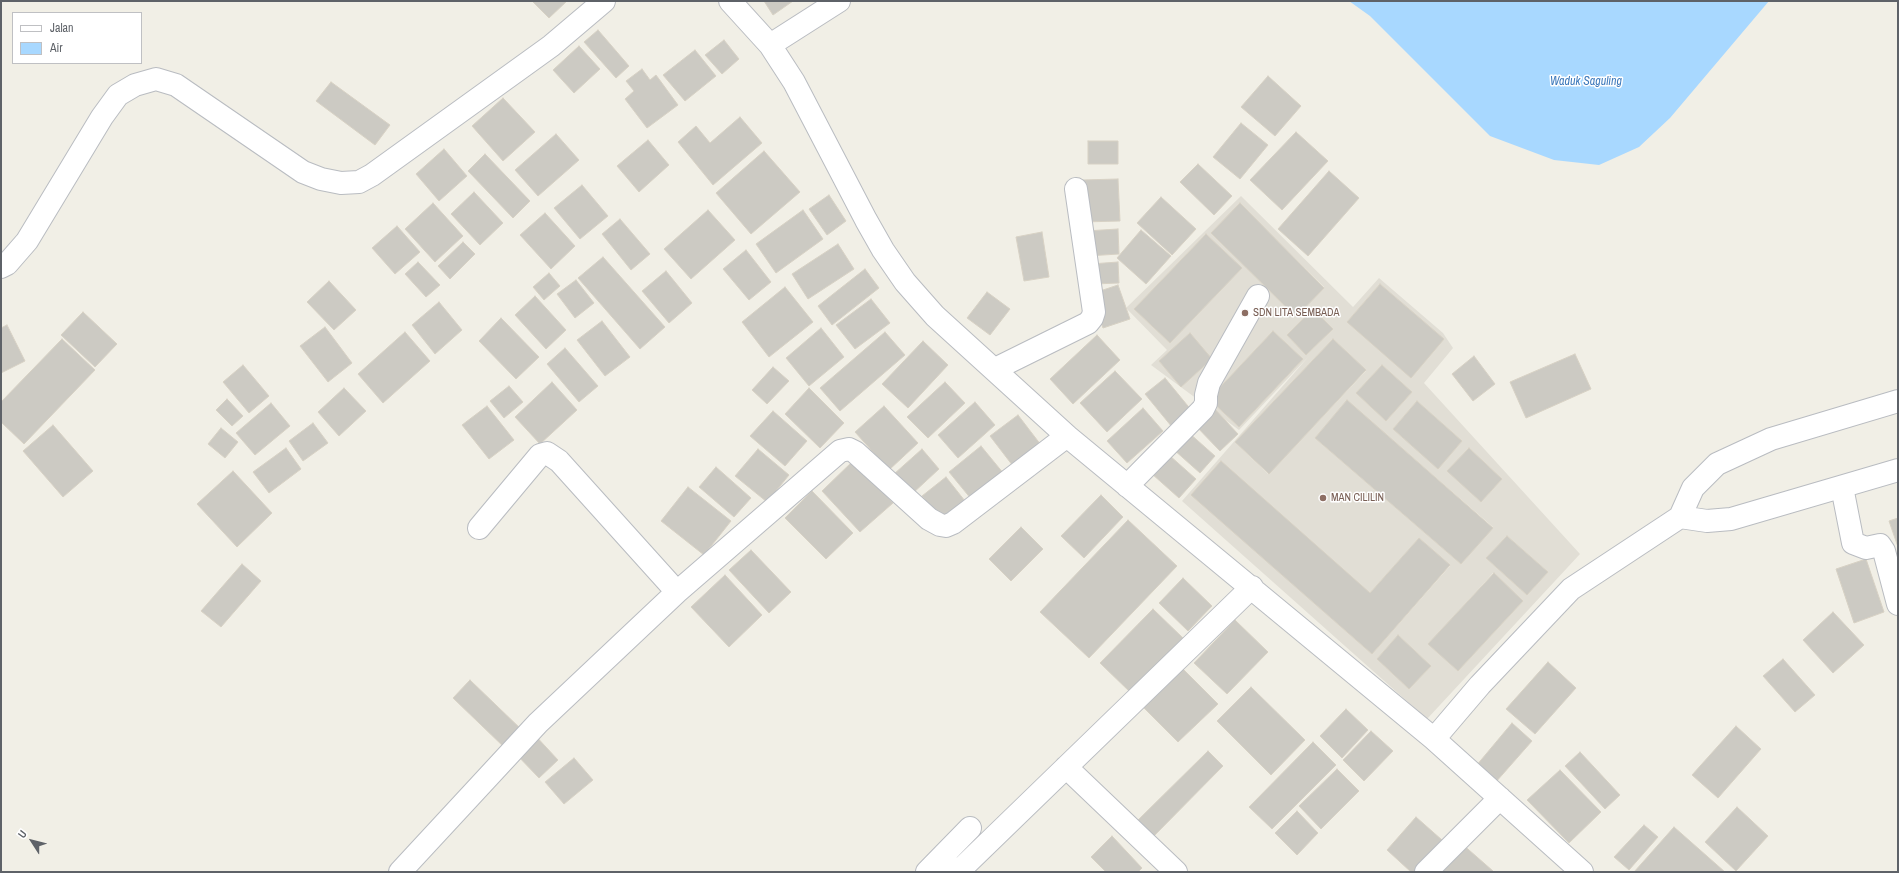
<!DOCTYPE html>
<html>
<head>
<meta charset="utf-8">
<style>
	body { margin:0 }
	#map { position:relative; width:1899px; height:873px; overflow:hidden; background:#f1efe6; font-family:"Archivo Narrow",sans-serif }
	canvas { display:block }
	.frame { position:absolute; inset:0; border:2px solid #5e6268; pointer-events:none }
	.legend { position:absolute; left:12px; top:12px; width:130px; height:52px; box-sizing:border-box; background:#fff; border:1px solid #bfc0c3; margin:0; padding:5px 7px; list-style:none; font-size:12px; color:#5e6268 }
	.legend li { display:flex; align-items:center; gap:8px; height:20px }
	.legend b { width:20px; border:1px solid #bfc0c3 }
	.north { position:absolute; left:12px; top:821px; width:40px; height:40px; -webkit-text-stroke:3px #fff; paint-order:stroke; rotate:306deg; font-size:11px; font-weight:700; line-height:16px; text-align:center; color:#5e6268 }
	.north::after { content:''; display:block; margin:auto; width:14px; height:18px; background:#5e6268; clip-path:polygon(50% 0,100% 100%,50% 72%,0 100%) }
</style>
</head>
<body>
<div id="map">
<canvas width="1899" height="873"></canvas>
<div class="frame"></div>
<ul class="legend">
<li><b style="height:5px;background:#fff"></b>Jalan</li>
<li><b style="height:11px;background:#a8d8ff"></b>Air</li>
</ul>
<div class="north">U</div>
</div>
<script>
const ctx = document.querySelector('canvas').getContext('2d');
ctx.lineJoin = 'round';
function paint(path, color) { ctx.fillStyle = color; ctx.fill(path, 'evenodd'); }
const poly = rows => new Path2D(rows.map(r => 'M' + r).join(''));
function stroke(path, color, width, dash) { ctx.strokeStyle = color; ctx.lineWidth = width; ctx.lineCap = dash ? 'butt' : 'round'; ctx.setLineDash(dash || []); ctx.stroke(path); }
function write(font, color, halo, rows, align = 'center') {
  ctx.font = font + ' "Archivo Narrow",sans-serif'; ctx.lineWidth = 3; ctx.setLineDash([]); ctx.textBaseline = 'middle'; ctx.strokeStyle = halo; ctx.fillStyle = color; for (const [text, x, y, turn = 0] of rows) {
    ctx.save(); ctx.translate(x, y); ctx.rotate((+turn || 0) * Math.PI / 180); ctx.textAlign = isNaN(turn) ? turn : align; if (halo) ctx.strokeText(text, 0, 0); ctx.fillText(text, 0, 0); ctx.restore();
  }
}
paint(poly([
	[1241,196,1353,307,1379,278,1443,333,1453,348,1424,383,1580,554,1427,719,1182,501,1309,356,1239,430,1151,365,1167,350,1126,308],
	[1240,204,1324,287,1296,317,1211,233],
	[1206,234,1241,268,1170,343,1134,309],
	[1380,284,1443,339,1347,322],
	[1313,309,1333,329,1306,355,1287,335],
	[1273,331,1303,359,1239,427,1209,399],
	[1190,334,1212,360,1181,386,1159,361],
	[1333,339,1366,371,1268,474,1235,442],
	[1382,365,1412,392,1386,421,1356,393],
	[1347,401,1493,527,1461,564,1315,438],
	[1417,401,1462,441,1438,468,1393,429],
	[1469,448,1502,479,1481,502,1448,471],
	[1192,495,1370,593,1419,538,1450,566,1372,654],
	[1507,536,1548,572,1527,595,1486,558],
	[1493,573,1523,601,1458,671,1429,644],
	[1398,635,1431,666,1409,689,1377,659]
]), '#e1ded5');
paint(poly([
	[1349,1,1769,1,1670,118,1639,147,1599,165,1554,160,1490,136,1370,16]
]), '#a8d8ff');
const building = poly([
	[532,1,567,1,549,18,532,1],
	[764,1,793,1,773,15,764,1],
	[598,30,629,66,616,78,584,42,598,30],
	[724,40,739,59,722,74,705,55,724,40],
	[579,46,600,69,574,93,553,70,579,46],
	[695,50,716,76,685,101,663,75,695,50],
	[642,69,650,80,656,75,678,105,647,128,625,99,634,91,626,81,642,69],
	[1268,76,1301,106,1275,136,1241,107,1268,76],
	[331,82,390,125,375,145,316,101,331,82],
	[503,98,535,132,503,161,472,126,503,98],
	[740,117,762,143,713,185,678,142,696,126,710,143,740,117],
	[1241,123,1268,145,1240,179,1213,157,1241,123],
	[1296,132,1328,161,1282,210,1250,180,1296,132],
	[556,134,579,160,538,196,515,170,556,134],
	[648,140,669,165,639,192,617,166,648,140],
	[1088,141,1118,141,1118,164,1088,164,1088,141],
	[444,149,467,176,439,201,416,174,444,149],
	[764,151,800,192,751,234,716,193,764,151],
	[485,154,530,201,513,218,468,171,485,154],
	[1198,164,1232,196,1214,215,1180,182,1198,164],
	[1329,171,1359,198,1308,256,1278,229,1329,171],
	[1118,179,1120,221,1083,222,1082,180,1118,179],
	[582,185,608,216,580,239,554,208,582,185],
	[474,192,503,223,480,245,451,214,474,192],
	[829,195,846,221,827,235,809,209,829,195],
	[1161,197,1196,229,1172,255,1137,223,1161,197],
	[433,203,463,236,435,262,405,229,433,203],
	[1240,203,1324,288,1296,317,1211,233,1240,203],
	[708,210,735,240,691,279,664,249,708,210],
	[803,210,823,239,776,273,756,244,803,210],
	[545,213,575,246,551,269,520,235,545,213],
	[620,219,650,254,631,270,602,234,620,219],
	[397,226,420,252,395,274,372,248,397,226],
	[1118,229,1119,254,1087,256,1086,231,1118,229],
	[1141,230,1171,256,1146,284,1117,258,1141,230],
	[1042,232,1049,277,1024,281,1016,237,1042,232],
	[1206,234,1242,268,1170,343,1134,309,1206,234],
	[463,242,475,254,450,279,438,266,463,242],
	[838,244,854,269,808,299,792,274,838,244],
	[746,250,771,282,749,300,723,269,746,250],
	[603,257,665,327,640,349,578,278,603,257],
	[418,262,440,285,426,297,405,274,418,262],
	[1118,262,1119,283,1094,284,1091,264,1118,262],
	[865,269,879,288,832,325,818,306,865,269],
	[666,271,692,303,669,323,642,291,666,271],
	[549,273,560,286,544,300,533,287,549,273],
	[576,280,594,303,575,318,557,294,576,280],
	[329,281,356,310,334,330,307,302,329,281],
	[1380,284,1444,339,1411,378,1347,322,1380,284],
	[1118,285,1130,319,1103,328,1091,294,1118,285],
	[785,287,813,322,769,357,742,322,785,287],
	[987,292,1010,309,990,335,967,318,987,292],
	[535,296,566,330,546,349,515,315,535,296],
	[871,299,890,323,855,349,836,325,871,299],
	[439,302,462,330,435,354,412,325,439,302],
	[1313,309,1333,329,1306,355,1287,335,1313,309],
	[83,312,117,344,95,367,61,335,83,312],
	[501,318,539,357,516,379,479,341,501,318],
	[602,321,630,357,605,376,577,340,602,321],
	[7,325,25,361,1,373,1,328,7,325],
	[325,327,352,363,328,382,300,346,325,327],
	[821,328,844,357,809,386,786,358,821,328],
	[1273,331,1303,359,1239,427,1209,399,1273,331],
	[405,332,430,361,383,403,358,374,405,332],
	[885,332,905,355,840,411,820,388,885,332],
	[1190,333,1212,359,1181,387,1159,361,1190,333],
	[1097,335,1120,360,1073,404,1050,379,1097,335],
	[62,339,95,370,24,444,1,422,1,402,62,339],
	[1333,339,1366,370,1269,474,1235,442,1333,339],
	[923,341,948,365,908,408,882,384,923,341],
	[565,348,598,386,579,402,547,364,565,348],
	[1575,354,1591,389,1526,418,1510,382,1575,354],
	[1474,356,1495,384,1473,401,1452,374,1474,356],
	[243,365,269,396,249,413,223,382,243,365],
	[1382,365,1412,392,1386,421,1356,393,1382,365],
	[773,367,789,381,767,404,752,390,773,367],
	[1115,371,1142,399,1107,432,1080,403,1115,371],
	[1165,378,1192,411,1172,427,1145,394,1165,378],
	[552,382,577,410,540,444,515,417,552,382],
	[945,382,965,403,928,438,907,417,945,382],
	[509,386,523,402,504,418,490,401,509,386],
	[344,388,366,411,339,436,318,412,344,388],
	[809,388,844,423,820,448,785,414,809,388],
	[227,399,243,416,232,426,216,410,227,399],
	[1347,400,1493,528,1461,564,1315,438,1347,400],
	[1417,401,1462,441,1438,469,1393,429,1417,401],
	[975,402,995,425,958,458,938,435,975,402],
	[271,403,290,426,255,455,236,433,271,403],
	[487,406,514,440,489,459,462,425,487,406],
	[884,406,918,443,889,470,855,432,884,406],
	[1212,406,1238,434,1220,451,1194,424,1212,406],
	[1143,408,1163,431,1127,463,1107,441,1143,408],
	[773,411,807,441,785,466,750,436,773,411],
	[1018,415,1041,445,1013,466,990,436,1018,415],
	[313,423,328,443,303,461,289,441,313,423],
	[53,425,93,471,63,497,23,451,53,425],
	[221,428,238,442,225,458,208,444,221,428],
	[1188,432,1215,456,1200,473,1173,449,1188,432],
	[981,446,1004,474,972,500,949,472,981,446],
	[286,448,301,469,269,493,253,472,286,448],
	[1469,448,1502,479,1481,502,1447,471,1469,448],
	[758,449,789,475,767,502,735,476,758,449],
	[922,449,939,469,912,494,894,474,922,449],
	[1169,455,1196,479,1179,498,1152,474,1169,455],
	[854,460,893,503,860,532,822,491,854,460],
	[1221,461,1370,593,1419,538,1450,565,1372,654,1191,495,1221,461],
	[716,467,751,498,734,517,699,487,716,467],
	[233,471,272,513,237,547,197,504,233,471],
	[946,477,965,501,941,520,922,496,946,477],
	[688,487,731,521,704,555,661,521,688,487],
	[812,491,853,533,826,559,785,518,812,491],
	[1101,495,1123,517,1084,558,1061,536,1101,495],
	[1898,518,1898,547,1889,521,1898,518],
	[1128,520,1177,566,1089,658,1040,612,1128,520],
	[1021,527,1043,549,1011,581,989,559,1021,527],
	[1507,536,1548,572,1527,595,1486,558,1507,536],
	[751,550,791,592,769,613,729,570,751,550],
	[1866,559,1884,612,1854,623,1836,569,1866,559],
	[242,564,261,581,221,627,201,611,242,564],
	[1494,573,1523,601,1458,671,1428,644,1494,573],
	[725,575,762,615,729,647,691,607,725,575],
	[1183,578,1212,606,1188,631,1159,603,1183,578],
	[1153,609,1184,639,1131,693,1100,663,1153,609],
	[1833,612,1864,645,1833,673,1803,640,1833,612],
	[1235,620,1268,652,1227,694,1194,663,1235,620],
	[1398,635,1431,666,1409,689,1377,659,1398,635],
	[1783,659,1815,695,1795,712,1763,676,1783,659],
	[1548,662,1576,688,1535,734,1506,709,1548,662],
	[1183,669,1218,704,1178,742,1144,708,1183,669],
	[470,680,523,731,506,749,453,698,470,680],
	[1251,687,1305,740,1271,775,1217,721,1251,687],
	[1346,709,1368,730,1342,758,1320,736,1346,709],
	[1512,723,1532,741,1495,783,1476,766,1512,723],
	[1736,726,1761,749,1718,798,1692,775,1736,726],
	[1371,731,1393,751,1364,781,1343,760,1371,731],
	[533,733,558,760,539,778,514,752,533,733],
	[1313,742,1336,765,1272,829,1249,807,1313,742],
	[1208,751,1223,766,1150,840,1134,824,1208,751],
	[1580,752,1620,795,1605,809,1565,766,1580,752],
	[574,758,593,780,564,804,545,782,574,758],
	[1337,769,1359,791,1321,829,1299,806,1337,769],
	[1560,770,1601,812,1569,843,1527,800,1560,770],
	[1737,807,1768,836,1736,871,1705,842,1737,807],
	[1297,811,1318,833,1297,855,1275,833,1297,811],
	[1416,817,1442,840,1414,872,1411,872,1387,850,1416,817],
	[1644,825,1658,837,1629,870,1614,857,1644,825],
	[1674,827,1725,872,1634,872,1674,827],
	[1112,836,1142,868,1138,872,1106,872,1091,857,1112,836],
	[1461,843,1493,871,1492,872,1435,872,1461,843]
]);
paint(building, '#cccac3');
stroke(building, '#d7d1c4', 1);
const minor = poly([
	[730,1,770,45,794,82,866,220,883,250,905,282,935,316,1067,436,1434,739,1582,872],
	[770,45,839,1],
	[1,267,7,264,27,241,102,117,118,95,135,85,156,79,176,85,303,172,321,179,341,183,359,182,372,175,551,46,604,1],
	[995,369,1088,323,1092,318,1094,312,1076,189],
	[1127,486,1203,409,1206,403,1206,395,1209,383,1258,296],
	[1842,487,1853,543,1866,548,1880,545,1884,551,1898,604],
	[1680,517,1707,521,1731,519,1898,470],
	[479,528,540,455,547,453,559,461,677,592,840,451,849,449,855,452,929,519,940,525,946,526,953,523,1067,436],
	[1434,739,1480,685,1571,589,1680,517,1693,488,1717,464,1771,439,1898,401],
	[1066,767,1176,872],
	[941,858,954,870,960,870,1252,587],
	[400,872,538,723,677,592],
	[927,872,970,828],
	[1426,872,1500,798]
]);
stroke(minor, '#b9bcc1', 24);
stroke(minor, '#fff', 22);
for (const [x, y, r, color] of [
	[1245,313,4,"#8d6e63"],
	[1323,498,4,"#8d6e63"]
]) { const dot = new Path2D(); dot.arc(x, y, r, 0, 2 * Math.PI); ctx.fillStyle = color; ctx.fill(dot); stroke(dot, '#fff', 1.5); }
write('11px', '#785e54', '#fff', [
	["SDN LITA SEMBADA",1253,313],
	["MAN CILILIN",1331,498]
], 'left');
write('italic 12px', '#3b78bb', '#fff', [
	["Waduk Saguling",1586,82]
]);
</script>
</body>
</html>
